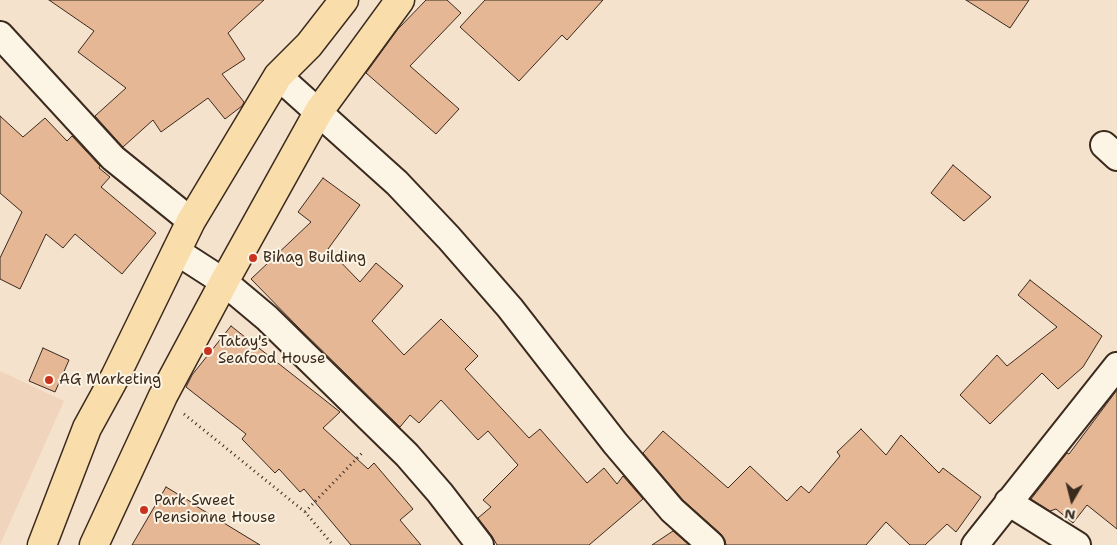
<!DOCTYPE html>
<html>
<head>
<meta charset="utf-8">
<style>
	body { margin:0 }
	#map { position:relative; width:1117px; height:545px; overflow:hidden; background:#f5e2cd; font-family:"Shantell Sans",sans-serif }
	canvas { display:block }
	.north { position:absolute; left:1047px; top:475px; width:50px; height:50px; -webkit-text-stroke:4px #fcf5e5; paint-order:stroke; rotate:188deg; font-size:14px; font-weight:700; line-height:20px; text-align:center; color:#3b2a1e }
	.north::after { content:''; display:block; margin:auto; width:18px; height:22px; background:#3b2a1e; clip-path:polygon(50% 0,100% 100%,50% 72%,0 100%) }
</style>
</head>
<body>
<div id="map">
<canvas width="1117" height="545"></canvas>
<div class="north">N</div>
</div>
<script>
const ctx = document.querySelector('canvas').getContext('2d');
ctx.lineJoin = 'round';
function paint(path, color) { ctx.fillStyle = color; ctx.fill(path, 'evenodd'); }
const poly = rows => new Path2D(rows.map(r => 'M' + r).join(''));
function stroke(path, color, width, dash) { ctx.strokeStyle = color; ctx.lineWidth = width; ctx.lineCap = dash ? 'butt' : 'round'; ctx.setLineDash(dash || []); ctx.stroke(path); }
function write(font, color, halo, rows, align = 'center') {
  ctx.font = font + ' "Shantell Sans",sans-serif'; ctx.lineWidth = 4; ctx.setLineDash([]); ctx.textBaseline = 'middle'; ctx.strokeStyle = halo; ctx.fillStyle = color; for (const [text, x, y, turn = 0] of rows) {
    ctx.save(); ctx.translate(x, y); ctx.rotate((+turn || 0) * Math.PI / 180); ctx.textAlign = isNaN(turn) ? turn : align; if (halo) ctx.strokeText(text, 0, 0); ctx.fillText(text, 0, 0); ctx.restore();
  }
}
paint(poly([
	[0,371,64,401,0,545]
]), '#f0d5bc');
const building = poly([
	[49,0,264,0,228,33,245,59,222,74,244,102,242,106,225,119,208,98,161,132,153,120,123,147,95,116,126,88,78,52,94,31,49,0],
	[426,0,447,0,461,13,410,66,459,109,436,134,366,73,398,29,426,0],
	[485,0,603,0,567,40,562,35,519,81,460,27,485,0],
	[966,0,1029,0,1010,28,966,0],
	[0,116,23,137,45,118,67,141,72,136,100,166,99,168,110,177,101,187,156,233,122,274,75,234,63,248,46,234,20,289,0,279,0,258,22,212,0,193,0,116],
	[953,165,991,197,964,221,931,193,953,165],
	[323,178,360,205,328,249,360,282,376,263,403,286,372,321,404,355,441,319,478,356,465,369,529,438,540,429,587,483,604,468,617,484,623,476,643,499,589,545,497,545,492,536,478,518,491,507,483,500,518,465,488,431,478,440,441,400,419,423,410,415,400,427,297,326,251,279,311,222,298,212,323,178],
	[1030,280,1102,336,1083,367,1058,389,1042,373,990,424,960,395,997,355,1007,366,1057,327,1018,295,1030,280],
	[231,326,340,412,323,428,368,469,374,463,413,509,400,520,421,545,351,545,304,489,300,492,279,469,275,473,242,439,246,434,186,387,192,375,231,326],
	[43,348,69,360,55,392,29,381,43,348],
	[1117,390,1117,529,1087,505,1073,523,1056,509,1050,511,1031,499,1067,453,1069,454,1117,390],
	[861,429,886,455,901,435,939,473,943,468,981,497,956,532,947,524,925,545,910,545,886,522,866,545,726,545,725,540,721,534,683,500,643,453,663,431,728,488,750,466,787,501,801,486,809,493,840,456,837,452,861,429],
	[166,487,191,502,191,503,260,545,132,545,166,487],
	[673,531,689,545,652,545,673,531]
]);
paint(building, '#e5b795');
stroke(building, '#3b2a1e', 1);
const street = poly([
	[0,35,113,158,191,221],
	[278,76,397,183,449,238,510,308,615,443,672,510,711,545],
	[1104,145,1117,157],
	[176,251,224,282,267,318,407,455,440,493,480,545],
	[1008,502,1077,545],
	[975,545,1117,366]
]);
const highway = poly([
	[42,545,87,428,115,377,191,221,278,76,309,45,344,0],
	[94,545,163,396,224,282,319,111,400,0]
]);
stroke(street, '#3b2a1e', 30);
stroke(highway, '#3b2a1e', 31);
stroke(poly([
	[184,414,305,512,333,545],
	[305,512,364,451]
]), '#3b2a1e', 3, [1, 4]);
stroke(street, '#fcf5e5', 26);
stroke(highway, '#f9deab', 28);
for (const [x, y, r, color] of [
	[253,258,5,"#c8321e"],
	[208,351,5,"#c8321e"],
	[49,380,5,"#c8321e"],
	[144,510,5,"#c8321e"]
]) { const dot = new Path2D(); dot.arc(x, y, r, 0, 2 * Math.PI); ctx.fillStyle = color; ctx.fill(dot); stroke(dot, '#fcf5e5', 2); }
write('15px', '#3b2a1e', '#fcf5e5', [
	["Bihag Building",263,258],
	["Tatay's",218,342],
	["Seafood House",218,359],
	["AG Marketing",59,380],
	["Park Sweet",154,501],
	["Pensionne House",154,518]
], 'left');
</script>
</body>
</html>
